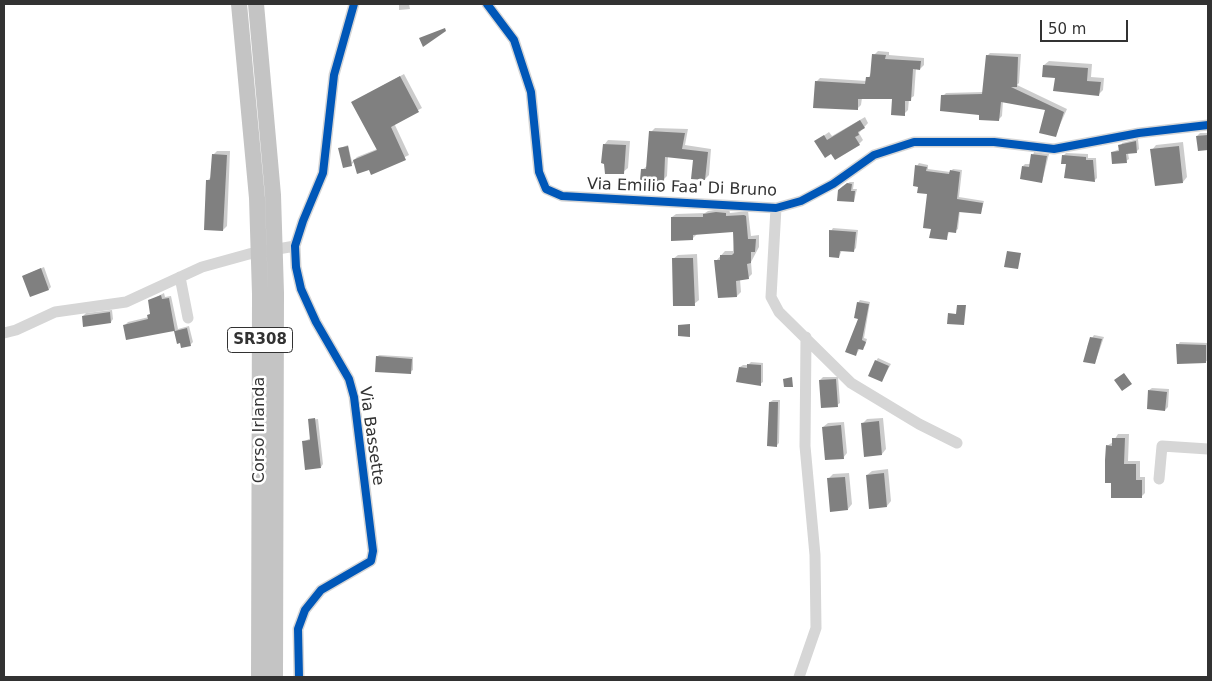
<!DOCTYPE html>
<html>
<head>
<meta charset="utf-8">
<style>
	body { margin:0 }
	#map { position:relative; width:1212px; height:681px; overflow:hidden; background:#fff; font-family:"DejaVu Sans",sans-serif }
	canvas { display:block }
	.frame { position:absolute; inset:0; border:5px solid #323232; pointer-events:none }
	.scale { position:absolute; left:1040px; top:20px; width:88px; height:22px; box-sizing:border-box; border:2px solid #323232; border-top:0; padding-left:6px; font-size:15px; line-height:18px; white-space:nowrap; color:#323232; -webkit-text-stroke:4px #fff; paint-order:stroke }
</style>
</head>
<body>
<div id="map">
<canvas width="1212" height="681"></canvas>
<div class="frame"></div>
<div class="scale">50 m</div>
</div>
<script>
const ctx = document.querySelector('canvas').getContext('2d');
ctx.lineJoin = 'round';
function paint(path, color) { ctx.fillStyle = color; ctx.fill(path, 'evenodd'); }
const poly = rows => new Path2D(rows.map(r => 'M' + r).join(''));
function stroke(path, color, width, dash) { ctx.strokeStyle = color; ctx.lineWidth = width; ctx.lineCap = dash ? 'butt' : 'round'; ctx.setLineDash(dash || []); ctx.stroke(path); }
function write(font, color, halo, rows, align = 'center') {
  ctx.font = font + ' "DejaVu Sans",sans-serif'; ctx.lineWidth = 5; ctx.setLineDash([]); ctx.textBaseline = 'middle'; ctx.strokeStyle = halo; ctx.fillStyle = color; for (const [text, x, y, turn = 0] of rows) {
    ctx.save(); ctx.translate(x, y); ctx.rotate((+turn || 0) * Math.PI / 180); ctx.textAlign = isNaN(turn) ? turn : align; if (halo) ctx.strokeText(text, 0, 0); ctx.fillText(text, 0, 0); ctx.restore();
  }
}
paint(poly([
	[399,4,409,4,410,9,399,10],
	[878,51,889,52,889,55,924,58,924,65,920,69,916,68,914,96,909,99,908,110,904,114,893,98,862,98,861,105,857,109,816,82,820,78,867,81,871,73,874,55],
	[990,53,1021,54,1019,83,1017,85,1067,109,1055,136,1047,109,1003,101,1002,116,999,119,943,96,946,93,983,92,987,56],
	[1049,61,1092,64,1091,77,1104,78,1103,90,1099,94,1056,77,1044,65],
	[404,74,422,108,394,123,409,155,372,173,370,168,354,162,351,165,340,148,348,145,352,162,357,157,377,149,353,102],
	[865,117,868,123,859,133,863,140,859,144,832,152,816,141,829,132,832,136],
	[655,128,688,129,685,145,711,149,709,175,705,179,694,159,668,156,667,176,663,180,642,170,647,166,651,132],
	[1200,133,1208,133,1208,149,1199,150,1197,136],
	[1138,139,1139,149,1136,152,1128,153,1129,159,1126,161,1112,152,1120,149,1122,143],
	[608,140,630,141,628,168,623,172,606,163,604,145],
	[1183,142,1187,177,1183,182,1152,150,1156,145],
	[217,151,230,151,227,226,223,230,207,181,212,176,213,155],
	[1034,152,1049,154,1042,182,1023,166,1025,164,1030,164],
	[1066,153,1088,154,1088,158,1096,158,1097,178,1095,180,1067,163,1063,156],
	[919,163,928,165,928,169,950,172,953,169,962,170,959,197,984,201,981,213,960,210,958,229,955,231,950,230,946,239,932,228,929,193,919,186,917,166],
	[850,182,854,182,853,189,857,189,854,201,842,187],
	[721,209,729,209,730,213,748,211,751,236,759,235,759,247,751,262,752,274,748,278,740,279,741,292,737,296,719,297,716,261,725,251,733,251,734,231,697,234,692,239,672,217,676,214,705,213,708,211],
	[833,228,858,230,856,248,853,251,842,250,839,257,831,231],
	[697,254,699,300,694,304,673,259,678,255],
	[44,267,51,287,49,289,23,276],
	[164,293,165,297,171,296,178,329,189,326,193,342,190,345,178,342,175,330,127,339,125,325,128,322,149,317,151,312,149,301],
	[860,300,870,302,864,338,867,339,865,346,860,348,856,355,860,318,858,303],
	[112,310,113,319,111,322,83,316,86,313],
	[1094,335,1104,337,1095,363,1085,361,1088,344],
	[1180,342,1208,343,1208,360,1205,362,1178,345],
	[379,355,413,357,413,370,410,372,377,357],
	[878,358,891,364,882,380,876,361],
	[751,362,763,363,763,382,760,384,740,367,743,365,748,365],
	[823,377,838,377,840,403,837,405,820,380],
	[1152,388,1169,389,1168,407,1165,410,1149,390],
	[773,400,780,400,779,443,776,446,770,402],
	[310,418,310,420,318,419,323,464,321,467,303,442,311,438,309,420],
	[883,418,886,449,882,454,862,424,867,419],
	[844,422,847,453,843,458,823,427,828,423],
	[1118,434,1129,434,1128,461,1140,461,1140,477,1145,477,1145,493,1141,497,1112,481,1107,446,1113,442],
	[888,469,891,501,887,506,867,475,872,471],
	[849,473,852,504,848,509,828,479,833,474]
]), '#0003');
paint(poly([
	[445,28,446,31,423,47,419,38],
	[872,54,886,55,885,59,921,61,920,70,913,69,911,101,905,101,905,116,891,115,892,99,858,99,858,110,813,108,815,81,865,84,866,77,870,77],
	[986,55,1018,57,1017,87,1011,87,1064,112,1056,137,1039,133,1045,110,1001,102,999,121,979,120,979,115,940,111,941,95,982,94],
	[1043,65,1088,68,1087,81,1101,82,1099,96,1053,91,1055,78,1042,77],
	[400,76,419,112,391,127,406,160,371,175,369,170,357,174,353,160,377,150,351,102],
	[860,120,865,128,858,132,859,135,855,137,860,145,835,160,831,154,825,158,814,141,824,135,827,140],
	[649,131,685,133,682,149,708,152,705,180,691,179,693,160,665,157,664,182,640,180,641,169,646,169],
	[1208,135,1208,150,1198,151,1196,136],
	[1136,141,1137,153,1126,154,1127,163,1112,164,1111,152,1119,151,1118,145],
	[603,144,626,145,624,174,605,174,604,164,601,163],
	[348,146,352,166,343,168,338,148],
	[1179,146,1183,183,1155,186,1150,149],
	[212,154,227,155,223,231,204,230,206,180,210,180],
	[1031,154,1047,156,1042,183,1020,179,1022,166,1029,167],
	[1062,155,1086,157,1086,160,1093,160,1095,182,1064,178,1066,164,1061,164],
	[915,165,927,167,926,171,949,174,950,170,960,172,957,199,983,203,981,214,959,212,956,233,948,232,947,240,929,238,931,229,923,228,927,194,917,193,918,187,913,186],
	[847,183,852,184,851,191,855,191,854,202,837,201,838,190],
	[716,212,726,213,726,216,744,215,746,216,748,239,756,239,755,252,751,252,751,263,747,264,749,279,736,281,737,297,718,298,714,260,720,260,720,255,732,255,734,253,733,232,693,235,693,240,671,241,671,217,703,217,703,214],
	[829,230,856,232,854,252,840,251,839,258,829,257],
	[1007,251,1021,253,1018,269,1004,267],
	[672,258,693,258,695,306,673,306],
	[41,268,49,290,30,297,22,276],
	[161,295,162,299,169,298,175,331,187,328,191,346,181,348,180,343,177,344,174,331,126,340,123,325,148,319,147,315,150,314,148,300],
	[857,302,869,304,862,340,866,342,863,350,858,349,856,356,845,352,858,319,854,318],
	[957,305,966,305,964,325,947,324,948,313,956,314],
	[110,312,111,323,83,327,82,316],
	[690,324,690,337,678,336,678,325],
	[1090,337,1102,339,1095,364,1083,362],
	[1176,344,1206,345,1206,363,1177,364],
	[376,356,412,359,411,374,375,372],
	[875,360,889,366,882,382,868,376],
	[747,364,761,365,761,386,736,382,739,367,747,368],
	[1124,373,1132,384,1122,391,1114,380],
	[792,377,793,387,784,387,783,379],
	[836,379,838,407,821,408,819,380],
	[1148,390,1167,392,1165,411,1147,409],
	[769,402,778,402,777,447,767,446],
	[315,418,321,468,305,470,302,441,310,440,308,419],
	[879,421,882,455,864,457,861,423],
	[841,425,844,459,825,460,822,427],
	[1112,438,1125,438,1124,464,1136,464,1136,480,1142,480,1142,498,1111,498,1111,483,1105,483,1105,460,1106,445,1112,446],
	[884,473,887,507,869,509,866,475],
	[845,477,848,510,830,512,827,478]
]), '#808080');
stroke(poly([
	[487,4,514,40,531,92,539,172,546,189,562,196,776,208,801,201,833,184,874,155,914,142,994,142,1054,149,1139,133,1208,125],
	[776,208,771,297,779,312,851,383,919,424,957,443],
	[180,277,188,318],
	[4,333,16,330,55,312,126,302,202,267,249,254,295,246],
	[1159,479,1162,446,1208,449],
	[299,677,298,629,305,610,321,590,371,561,373,551,354,397,349,379,316,322,301,289,296,267,295,246,303,221,323,173,334,75,354,4],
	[799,677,816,628,815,555,805,446,806,337]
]), '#d6d6d6', 11);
stroke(poly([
	[239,4,257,198,260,294,259,677],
	[256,4,273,195,276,293,275,677]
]), '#c4c4c4', 16);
stroke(poly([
	[487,4,514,40,531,92,539,172,546,189,562,196,776,208,801,201,833,184,874,155,914,142,994,142,1054,149,1139,133,1208,125],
	[299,677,298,629,305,610,321,590,371,561,373,551,354,397,349,379,316,322,301,289,296,267,295,246,303,221,323,173,334,75,354,4]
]), '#0057b8', 8);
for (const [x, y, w] of [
	[260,340,65]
]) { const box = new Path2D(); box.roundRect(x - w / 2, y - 12.5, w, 25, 4); ctx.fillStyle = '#fff'; ctx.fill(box); stroke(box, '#323232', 1); }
write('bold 15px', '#323232', null, [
	["SR308",260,340]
]);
write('16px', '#323232', '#fff', [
	["Via Emilio Faa' Di Bruno",682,188,2],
	["Corso Irlanda",260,430,-90],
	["Via Bassette",371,436,82]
]);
</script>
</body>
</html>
